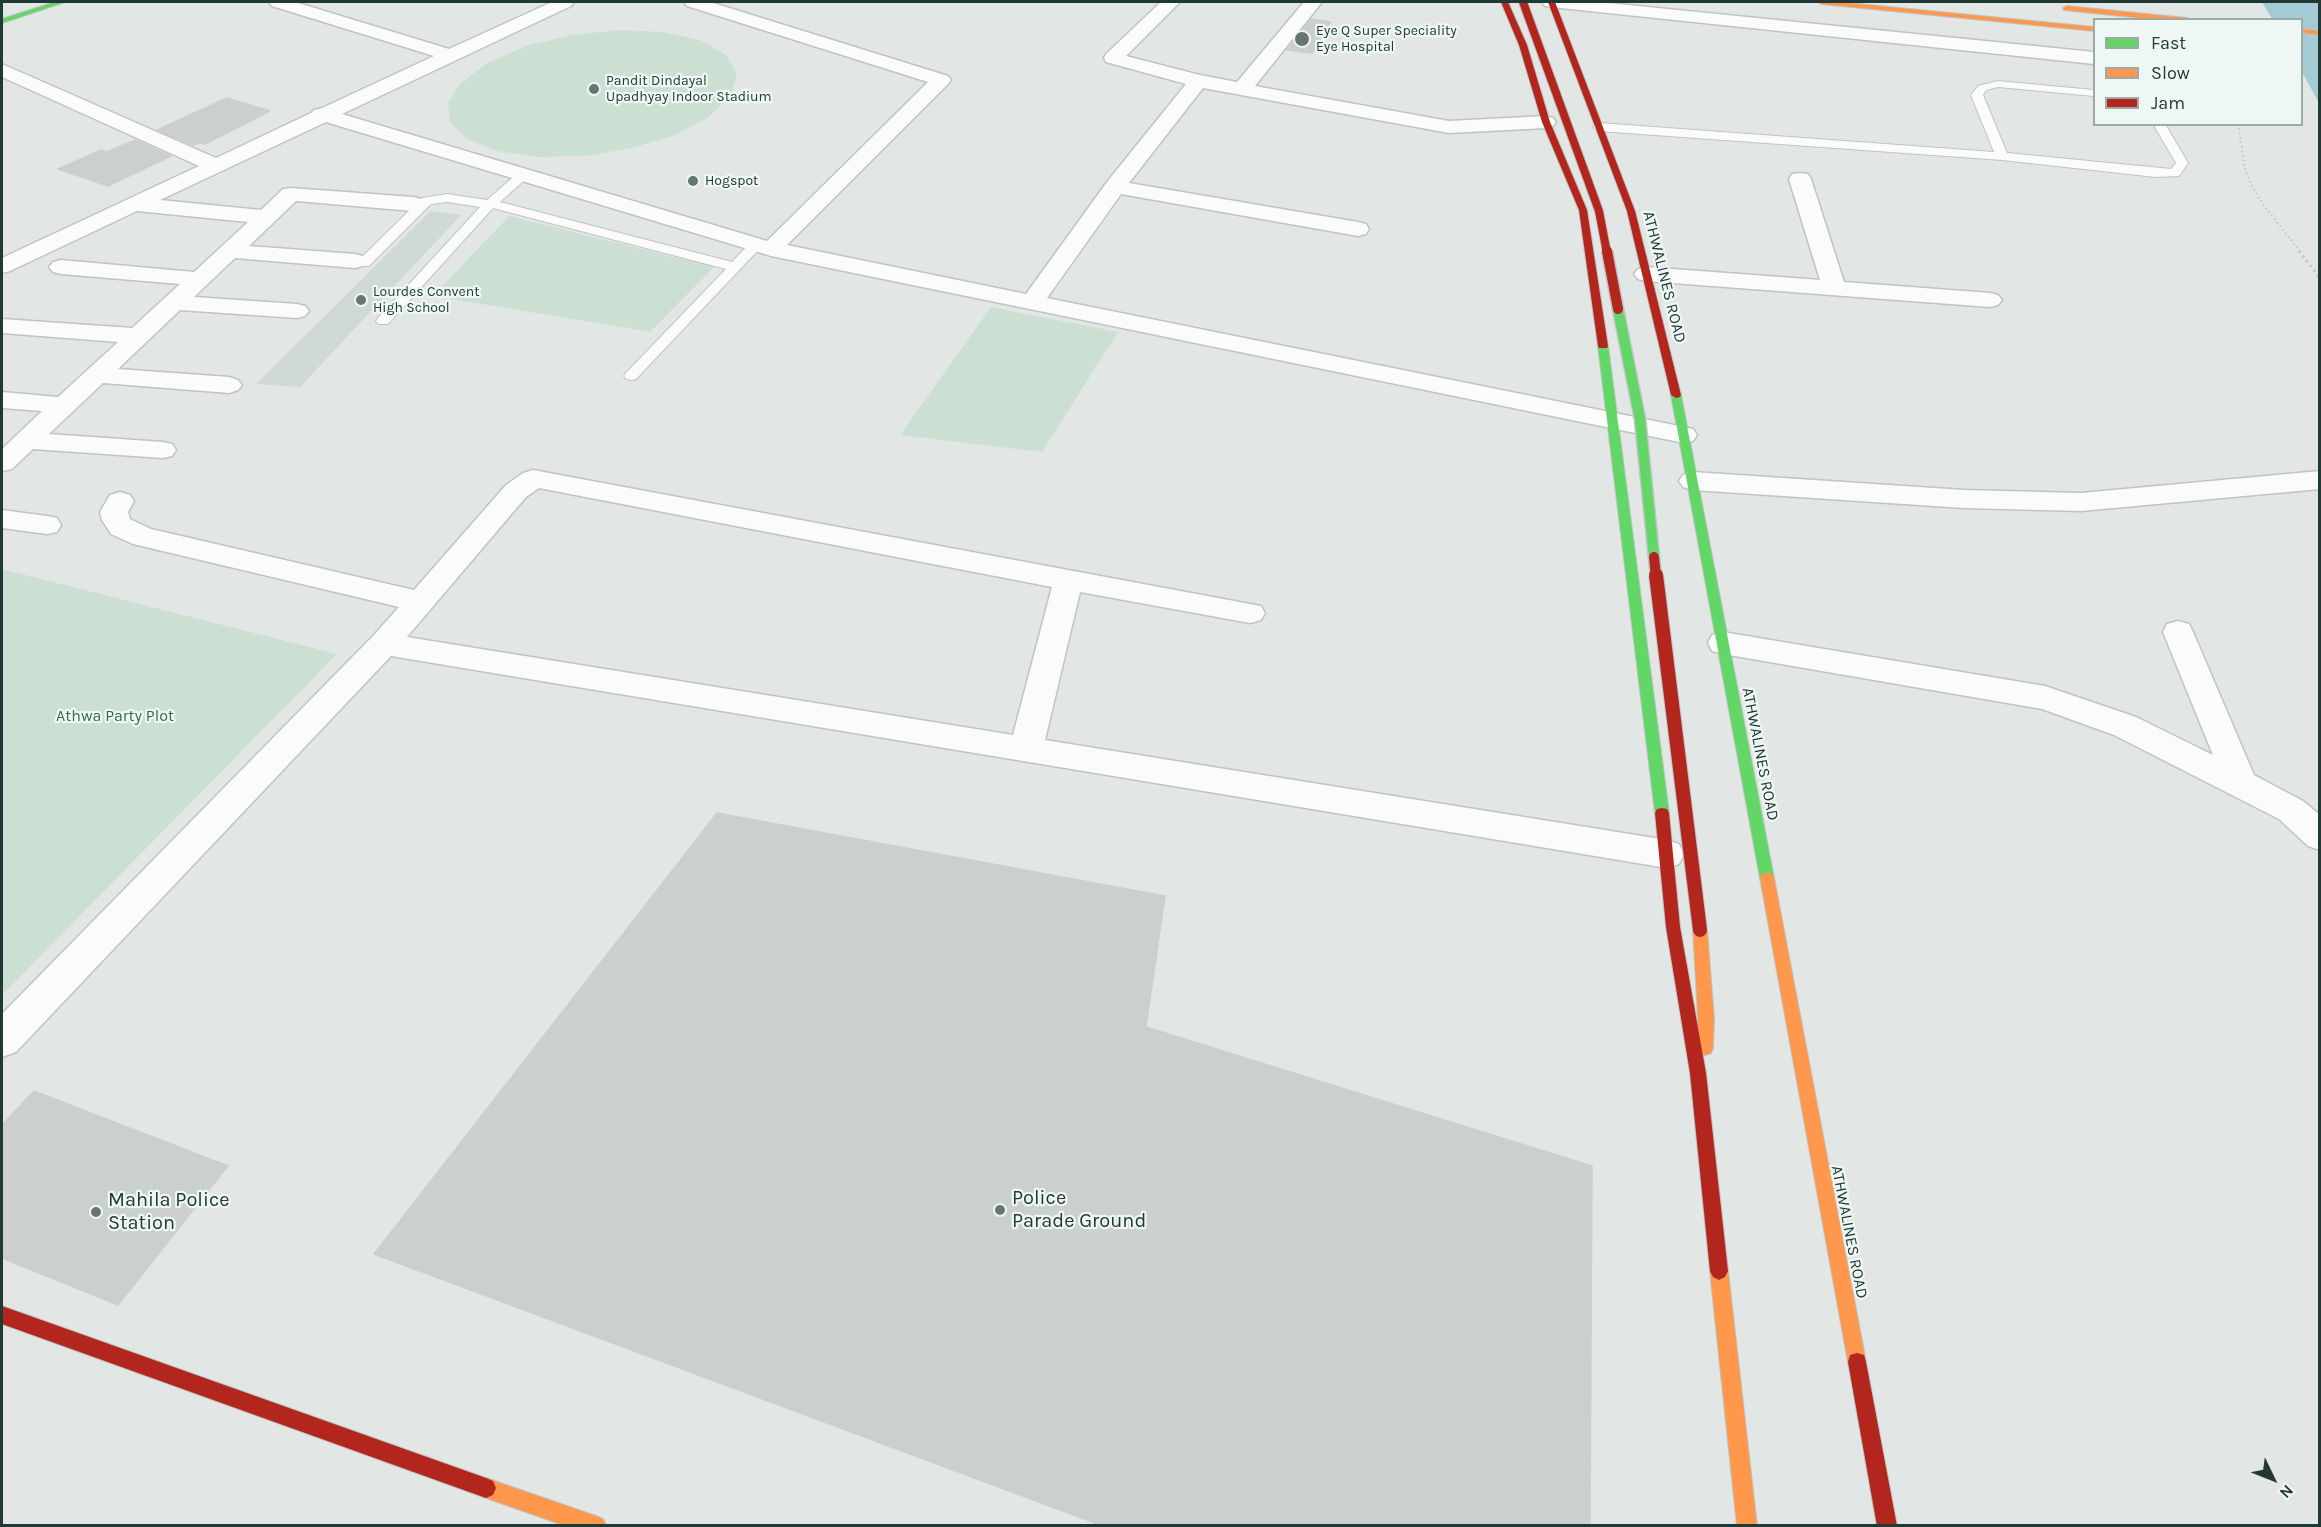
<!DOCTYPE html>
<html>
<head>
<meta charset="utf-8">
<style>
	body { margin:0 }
	#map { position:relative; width:2321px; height:1527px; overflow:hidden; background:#e2e7e5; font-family:Karla,sans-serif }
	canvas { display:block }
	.frame { position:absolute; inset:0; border:3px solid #213935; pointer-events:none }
	.legend { position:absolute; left:2093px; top:18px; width:210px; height:108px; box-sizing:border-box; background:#eff7f4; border:2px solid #9daba8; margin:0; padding:8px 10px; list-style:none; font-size:18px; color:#213935 }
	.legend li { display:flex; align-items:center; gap:12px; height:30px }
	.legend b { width:30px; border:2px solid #9daba8 }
	.north { position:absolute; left:2243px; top:1449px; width:60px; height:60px; -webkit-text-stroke:4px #eff7f4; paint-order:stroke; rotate:133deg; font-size:16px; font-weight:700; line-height:24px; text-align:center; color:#213935 }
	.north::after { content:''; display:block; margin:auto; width:21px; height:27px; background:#213935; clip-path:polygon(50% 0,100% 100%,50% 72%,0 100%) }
</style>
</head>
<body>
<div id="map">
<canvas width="2321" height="1527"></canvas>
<div class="frame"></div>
<ul class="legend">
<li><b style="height:8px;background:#63d668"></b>Fast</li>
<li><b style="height:8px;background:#ff974d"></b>Slow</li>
<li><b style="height:8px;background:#b3261e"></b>Jam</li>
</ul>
<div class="north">N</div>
</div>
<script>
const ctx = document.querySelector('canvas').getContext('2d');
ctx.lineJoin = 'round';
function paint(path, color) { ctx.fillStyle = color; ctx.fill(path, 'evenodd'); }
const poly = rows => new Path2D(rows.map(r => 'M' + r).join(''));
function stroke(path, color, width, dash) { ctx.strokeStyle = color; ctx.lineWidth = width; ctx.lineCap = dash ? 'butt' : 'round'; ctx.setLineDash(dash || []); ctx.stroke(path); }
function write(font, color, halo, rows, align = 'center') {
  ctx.font = font + ' Karla,sans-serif'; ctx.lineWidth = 4.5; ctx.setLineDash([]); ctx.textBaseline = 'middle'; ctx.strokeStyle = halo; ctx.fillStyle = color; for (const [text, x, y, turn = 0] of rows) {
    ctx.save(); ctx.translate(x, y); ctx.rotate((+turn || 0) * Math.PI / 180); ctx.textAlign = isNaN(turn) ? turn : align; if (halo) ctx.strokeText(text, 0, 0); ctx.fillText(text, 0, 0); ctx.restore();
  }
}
paint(poly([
	[431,211,461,215,300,387,256,384]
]), '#cfd9d5');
paint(poly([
	[619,30,663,32,700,40,726,55,737,74,731,95,709,117,675,135,632,148,585,156,538,157,497,151,467,139,450,122,448,103,460,84,487,63,526,46,572,35],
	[509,216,714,267,650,332,433,296],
	[991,307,1118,332,1042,452,900,435],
	[2,569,337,654,2,995]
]), '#cbe0d3');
paint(poly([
	[2262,2,2319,2,2319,103,2302,72,2302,20,2272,19]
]), '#a3cad5');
const building = poly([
	[1311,19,1331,22,1312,53,1287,50,1311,19],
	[227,98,270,111,205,144,199,143,193,145,157,130,227,98],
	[135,140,171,156,108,186,58,169,101,150,107,152,135,140],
	[717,813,1165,896,1146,1027,1592,1166,1590,1526,1103,1526,374,1254,717,813],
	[34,1091,228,1166,118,1305,2,1258,2,1125,34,1091]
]);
paint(building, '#cbd0ce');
stroke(building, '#cbd0ce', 1.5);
const lane = poly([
	[1998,81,2094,90,2094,96,1998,87,1986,90,1983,95,2007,153,2171,169,2176,163,2153,124,2165,124,2188,163,2179,176,2156,177,2002,160,1599,131,1593,127,1599,123,1994,152,1971,95,1978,86,1998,81],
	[523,171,527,172,529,175,527,178,500,202,732,262,752,241,757,240,764,244,636,379,631,380,626,379,624,376,626,373,726,269,493,208,388,324,378,324,376,321,378,318,480,207,447,202,431,204,369,266,359,266,357,263,359,260,422,198,447,194,487,200,519,172,523,171]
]);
const street = poly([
	[269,2,295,2,449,49,552,2,574,2,571,6,342,114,767,241,928,82,687,6,684,2,710,2,948,76,951,80,948,84,787,245,1026,294,1107,182,1186,84,1106,62,1104,58,1106,54,1161,2,1180,2,1126,56,1200,75,1237,82,1304,2,1322,2,1255,86,1449,121,1546,116,1553,118,1556,122,1553,126,1546,128,1449,133,1203,88,1129,183,1358,222,1366,224,1369,229,1366,234,1358,236,1121,194,1047,298,1684,427,1693,429,1697,435,1693,441,1684,443,771,256,326,122,160,200,261,210,283,189,291,188,413,197,421,199,424,204,421,209,413,211,296,201,249,246,355,254,363,256,366,261,363,266,355,268,235,258,194,297,297,304,305,306,309,311,305,316,297,318,180,310,118,369,229,377,238,380,242,385,238,390,229,393,103,383,49,434,163,442,172,444,176,450,172,456,163,458,33,449,12,469,2,471,2,449,42,411,2,408,2,392,58,397,118,342,2,333,2,319,132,328,180,284,61,274,53,272,49,267,53,262,61,260,194,272,248,222,137,211,10,271,2,273,2,258,199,166,2,77,2,64,216,158,311,113,314,110,322,108,434,56,272,6,269,2],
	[1542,2,1598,2,2094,52,2094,64,1551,7,1545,6,1542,2],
	[1800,173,1808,174,1811,179,1844,282,1990,293,1998,295,2002,300,1998,305,1990,307,1646,281,1638,279,1634,274,1638,269,1646,267,1820,280,1789,179,1792,174,1800,173],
	[533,470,1261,606,1265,613,1261,620,1250,623,1080,592,1045,740,1667,840,1679,844,1684,854,1679,864,1667,868,391,656,16,1052,2,1057,2,1014,373,636,399,607,133,544,111,534,102,520,100,512,110,495,120,492,130,495,134,501,128,512,130,519,151,529,414,590,506,485,523,473,533,470],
	[539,488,1052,587,1013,735,407,637,526,497,539,488],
	[2320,471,2320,489,2081,511,1964,508,1693,490,1683,487,1679,481,1683,475,1693,472,1964,490,2081,493,2320,471],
	[2,510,47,516,57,518,61,525,57,532,47,534,2,528,2,510],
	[2178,621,2189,624,2193,632,2254,775,2303,801,2320,815,2320,850,2308,846,2279,819,2114,735,2042,709,1723,654,1712,651,1708,643,1712,635,1723,632,2045,686,2136,717,2213,755,2163,632,2167,624,2178,621]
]);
const fast = poly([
	[55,2,65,2,2,23,2,19,55,2],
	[1603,343,1608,346,1669,813,1667,817,1662,818,1657,817,1655,813,1598,346,1603,343],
	[1676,392,1681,395,1774,878,1772,882,1767,884,1762,882,1760,878,1671,395,1676,392]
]);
const slow = poly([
	[1818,2,1838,2,2094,27,2094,31,1821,4,1818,2],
	[2067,6,2187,18,2190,20,2160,20,2064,10,2063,8,2067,6],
	[2302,29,2320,31,2320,35,2302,33,2302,29],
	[1767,872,1772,874,1774,878,1866,1362,1864,1369,1857,1371,1850,1369,1848,1362,1760,878,1762,874,1767,872],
	[1700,924,1705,926,1707,930,1714,1018,1713,1048,1711,1053,1705,1055,1699,1053,1697,1048,1698,1018,1693,930,1695,926,1700,924],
	[1719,1262,1725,1265,1728,1271,1757,1526,1737,1526,1710,1271,1713,1265,1719,1262],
	[486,1478,596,1516,603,1519,606,1526,566,1526,486,1498,479,1495,476,1488,479,1481,486,1478]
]);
const jam = poly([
	[1501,2,1508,2,1527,45,1550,122,1587,210,1608,346,1607,348,1599,348,1598,346,1579,210,1542,122,1519,45,1501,2],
	[1548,2,1555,2,1635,211,1681,395,1680,397,1676,398,1671,395,1627,211,1548,2],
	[1662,808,1667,809,1669,813,1680,927,1706,1073,1728,1271,1725,1277,1719,1280,1713,1277,1710,1271,1690,1073,1666,927,1655,813,1657,809,1662,808],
	[2,1306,486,1478,493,1481,496,1488,493,1495,486,1498,2,1324,2,1306],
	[1857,1353,1864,1355,1866,1362,1897,1526,1877,1526,1848,1362,1850,1355,1857,1353]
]);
stroke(lane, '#bfc4c2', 2);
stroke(street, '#bfc4c2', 3);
stroke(fast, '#bec5c3', 2);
stroke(slow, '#bec5c3', 2);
stroke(jam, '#bec5c3', 2);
stroke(poly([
	[2238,124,2245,169,2252,186,2262,203,2301,253]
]), '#bfc7c6', 2, [1.5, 3]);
stroke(poly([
	[2299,251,2320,278]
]), '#bfc7c6', 3, [2, 4]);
paint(lane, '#fbfbfb');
paint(street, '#fbfbfb');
paint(fast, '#63d668');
paint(slow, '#ff974d');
paint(jam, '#b3261e');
const fastBridge = poly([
	[1618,309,1640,419,1654,557]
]);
const jamBridgeFar2 = poly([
	[1523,2,1599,211,1607,253]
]);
const jamBridgeFar1 = poly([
	[1607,251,1618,309],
	[1654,557,1656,577]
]);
const jamBridge = poly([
	[1656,575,1700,930]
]);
stroke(fastBridge, '#bec5c3', 13, []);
stroke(jamBridgeFar2, '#bec5c3', 10, []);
stroke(jamBridgeFar1, '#bec5c3', 13, []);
stroke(jamBridge, '#bec5c3', 16, []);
stroke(fastBridge, '#63d668', 10);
stroke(jamBridgeFar2, '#b3261e', 8);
stroke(jamBridgeFar1, '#b3261e', 10);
stroke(jamBridge, '#b3261e', 14);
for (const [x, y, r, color] of [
	[1302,39,8,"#657673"],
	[594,89,6,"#657673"],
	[693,181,6,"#657673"],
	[361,300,6,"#657673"],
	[1000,1210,6,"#657673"],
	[96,1212,6,"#657673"]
]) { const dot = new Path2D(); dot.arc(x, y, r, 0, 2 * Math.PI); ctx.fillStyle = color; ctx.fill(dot); stroke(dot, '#eff7f4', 2); }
write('14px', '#213935', '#eff7f4', [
	["Eye Q Super Speciality",1316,31],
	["Eye Hospital",1316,47],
	["Pandit Dindayal",606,81],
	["Upadhyay Indoor Stadium",606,97],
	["Hogspot",705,181],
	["Lourdes Convent",373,292],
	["High School",373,308]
], 'left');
write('16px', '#213935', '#eff7f4', [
	["ATHWALINES ROAD",1664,277,76],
	["ATHWALINES ROAD",1760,754,79],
	["ATHWALINES ROAD",1849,1232,79]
]);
write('16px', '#2c6f4b', '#eff7f4', [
	["Athwa Party Plot",115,716]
]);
write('20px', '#213935', '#eff7f4', [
	["Police",1012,1198],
	["Parade Ground",1012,1221],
	["Mahila Police",108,1200],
	["Station",108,1223]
], 'left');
</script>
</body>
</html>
